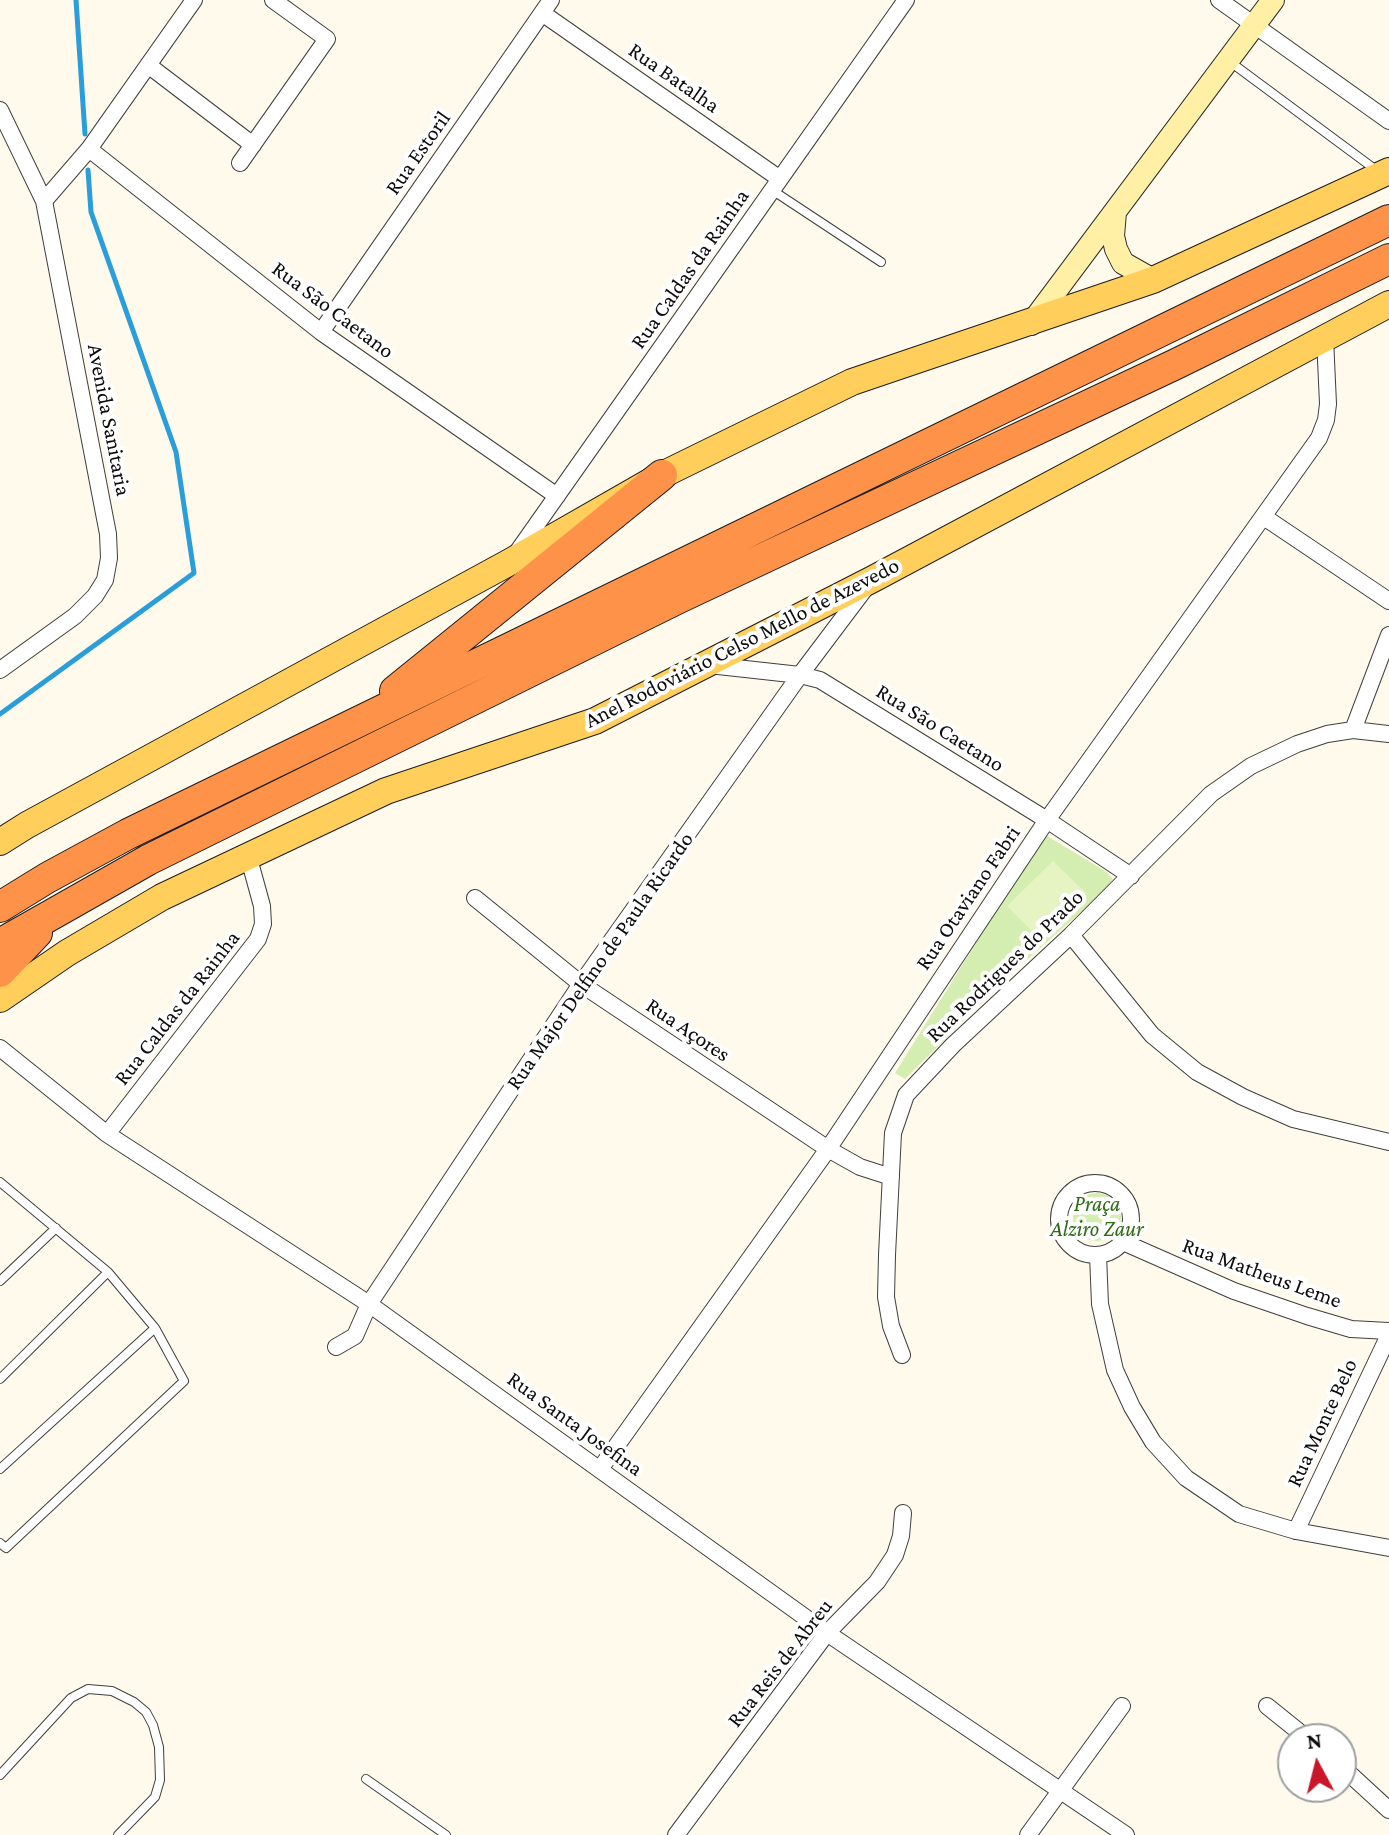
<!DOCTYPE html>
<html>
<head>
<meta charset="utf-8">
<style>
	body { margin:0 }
	#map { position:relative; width:1389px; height:1835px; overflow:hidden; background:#fffaeb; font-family:"Crimson Pro",serif }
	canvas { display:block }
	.north { position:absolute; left:1277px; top:1723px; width:80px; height:80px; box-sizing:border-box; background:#fff; border:2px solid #9e9e9e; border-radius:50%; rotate:353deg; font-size:22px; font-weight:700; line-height:32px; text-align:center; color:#0c0c0c }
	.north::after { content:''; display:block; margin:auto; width:28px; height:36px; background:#ca1629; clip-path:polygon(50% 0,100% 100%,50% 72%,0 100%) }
</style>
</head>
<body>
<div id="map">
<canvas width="1389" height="1835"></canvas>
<div class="north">N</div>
</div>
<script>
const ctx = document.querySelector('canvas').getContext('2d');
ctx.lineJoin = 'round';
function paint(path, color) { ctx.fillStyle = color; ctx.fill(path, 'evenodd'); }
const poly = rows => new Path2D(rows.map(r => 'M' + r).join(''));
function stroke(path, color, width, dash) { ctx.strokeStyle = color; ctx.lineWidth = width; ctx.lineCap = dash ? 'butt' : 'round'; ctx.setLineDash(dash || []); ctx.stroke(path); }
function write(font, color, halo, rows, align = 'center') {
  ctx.font = font + ' "Crimson Pro",serif'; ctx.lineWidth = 8; ctx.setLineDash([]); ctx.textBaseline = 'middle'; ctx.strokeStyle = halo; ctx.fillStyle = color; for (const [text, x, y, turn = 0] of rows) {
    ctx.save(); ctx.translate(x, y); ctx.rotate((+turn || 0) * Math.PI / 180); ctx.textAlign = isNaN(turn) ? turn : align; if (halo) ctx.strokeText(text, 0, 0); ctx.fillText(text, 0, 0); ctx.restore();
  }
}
paint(poly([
	[1044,834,1105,871,1113,879,1105,891,1013,972,905,1079,895,1073],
	'1073 1217a24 24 0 1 1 48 0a24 24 0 1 1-48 0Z'
]), '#d4eeb1');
paint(poly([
	[1053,861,1086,893,1040,939,1007,906]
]), '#e6f4c4');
stroke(poly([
	[76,0,85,134],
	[0,714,194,573,176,452,91,212,88,170]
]), '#299edb', 5);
const lane = poly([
	[1229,61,1376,170],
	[772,190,881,262],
	[0,1182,108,1272,0,1379],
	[0,1281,56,1228],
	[0,1469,155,1328,108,1272],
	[0,1543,6,1548,184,1381,155,1328],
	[0,1775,71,1698,88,1689,112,1691,134,1702,146,1712,153,1725,159,1747,160,1780,155,1797,118,1835],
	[366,1779,446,1835]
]);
const street = poly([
	[1219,0,1389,121],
	[542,13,780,179],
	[148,65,253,145],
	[0,110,44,201],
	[89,149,321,332,557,496],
	[240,163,327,39,273,0],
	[321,332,551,0],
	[1264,517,1389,601],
	[518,551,906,0],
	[709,665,800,675,820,680,1047,820,1131,876],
	[0,670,75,616,95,596,105,580,109,558,108,534,44,201,89,149,194,0],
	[1353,730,1389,635],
	[475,898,581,984,828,1149,860,1167,891,1177],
	[1071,935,1152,1035,1197,1072,1243,1097,1293,1119,1389,1142],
	[0,1048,107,1134,369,1304,827,1633,1126,1835],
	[107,1134,258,939,263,924,262,906,248,855],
	'1059 1219a36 36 0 1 1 72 0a36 36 0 1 1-72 0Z',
	[1123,1242,1234,1291,1307,1316,1351,1329,1389,1331],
	[1098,1255,1100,1304,1115,1370,1132,1407,1153,1442,1186,1478,1239,1514,1296,1531,1389,1548],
	[336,1347,355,1336,369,1304,581,984,800,675,867,586],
	[902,1355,891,1326,886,1297,887,1255,893,1133,906,1095,953,1045,1071,935,1211,794,1251,766,1297,744,1327,734,1353,730,1389,734],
	[600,1469,828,1149,1047,820,1319,438,1326,420,1328,404,1325,338],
	[1296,1531,1389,1335],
	[1267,1706,1308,1739],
	[1341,1766,1389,1810],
	[676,1835,827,1633,877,1582,895,1555,901,1536,903,1513],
	[1028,1835,1122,1706]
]);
const secondary = poly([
	[1115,212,1113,236,1116,249,1123,263,1153,280],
	[1031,324,1273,0]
]);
const primary = poly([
	[0,842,27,825,510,562,662,475,852,382,1153,280,1389,171],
	[0,999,67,953,162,897,386,791,595,721,873,579,1389,304]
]);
const highway = poly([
	[395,691,662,475],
	[0,907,47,878,128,834,1389,220],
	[0,944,148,860,681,597,1176,364,1389,259],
	[0,972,37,933]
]);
stroke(lane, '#3f3f3f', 10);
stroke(street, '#3f3f3f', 18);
stroke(secondary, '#2e2e2e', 24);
stroke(primary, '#1d1d1d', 28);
stroke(highway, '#1d1d1d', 32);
stroke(lane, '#fff', 8);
stroke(street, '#fff', 16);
stroke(secondary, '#fff0a6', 22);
stroke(primary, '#ffce5b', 26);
stroke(highway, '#ff9249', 30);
write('22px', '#0c0c0c', '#fff', [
	["Rua Batalha",674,78,35],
	["Rua Estoril",418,153,-55],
	["Rua Caldas da Rainha",690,269,-55],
	["Rua São Caetano",333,310,37],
	["Avenida Sanitaria",109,420,79],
	["Anel Rodoviário Celso Mello de Azevedo",742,643,-27],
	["Rua São Caetano",940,728,32],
	["Rua Otaviano Fabri",968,898,-56],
	["Rua Major Delfino de Paula Ricardo",600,961,-55],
	["Rua Rodrigues do Prado",1005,966,-44],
	["Rua Caldas da Rainha",177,1008,-52],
	["Rua Açores",688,1030,34],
	["Rua Matheus Leme",1262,1273,20],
	["Rua Monte Belo",1322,1423,-65],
	["Rua Santa Josefina",575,1424,36],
	["Rua Reis de Abreu",780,1663,-52]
]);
write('italic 22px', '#2c6a16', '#fff', [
	["Praça",1097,1204],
	["Alziro Zaur",1097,1229]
]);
</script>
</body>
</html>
